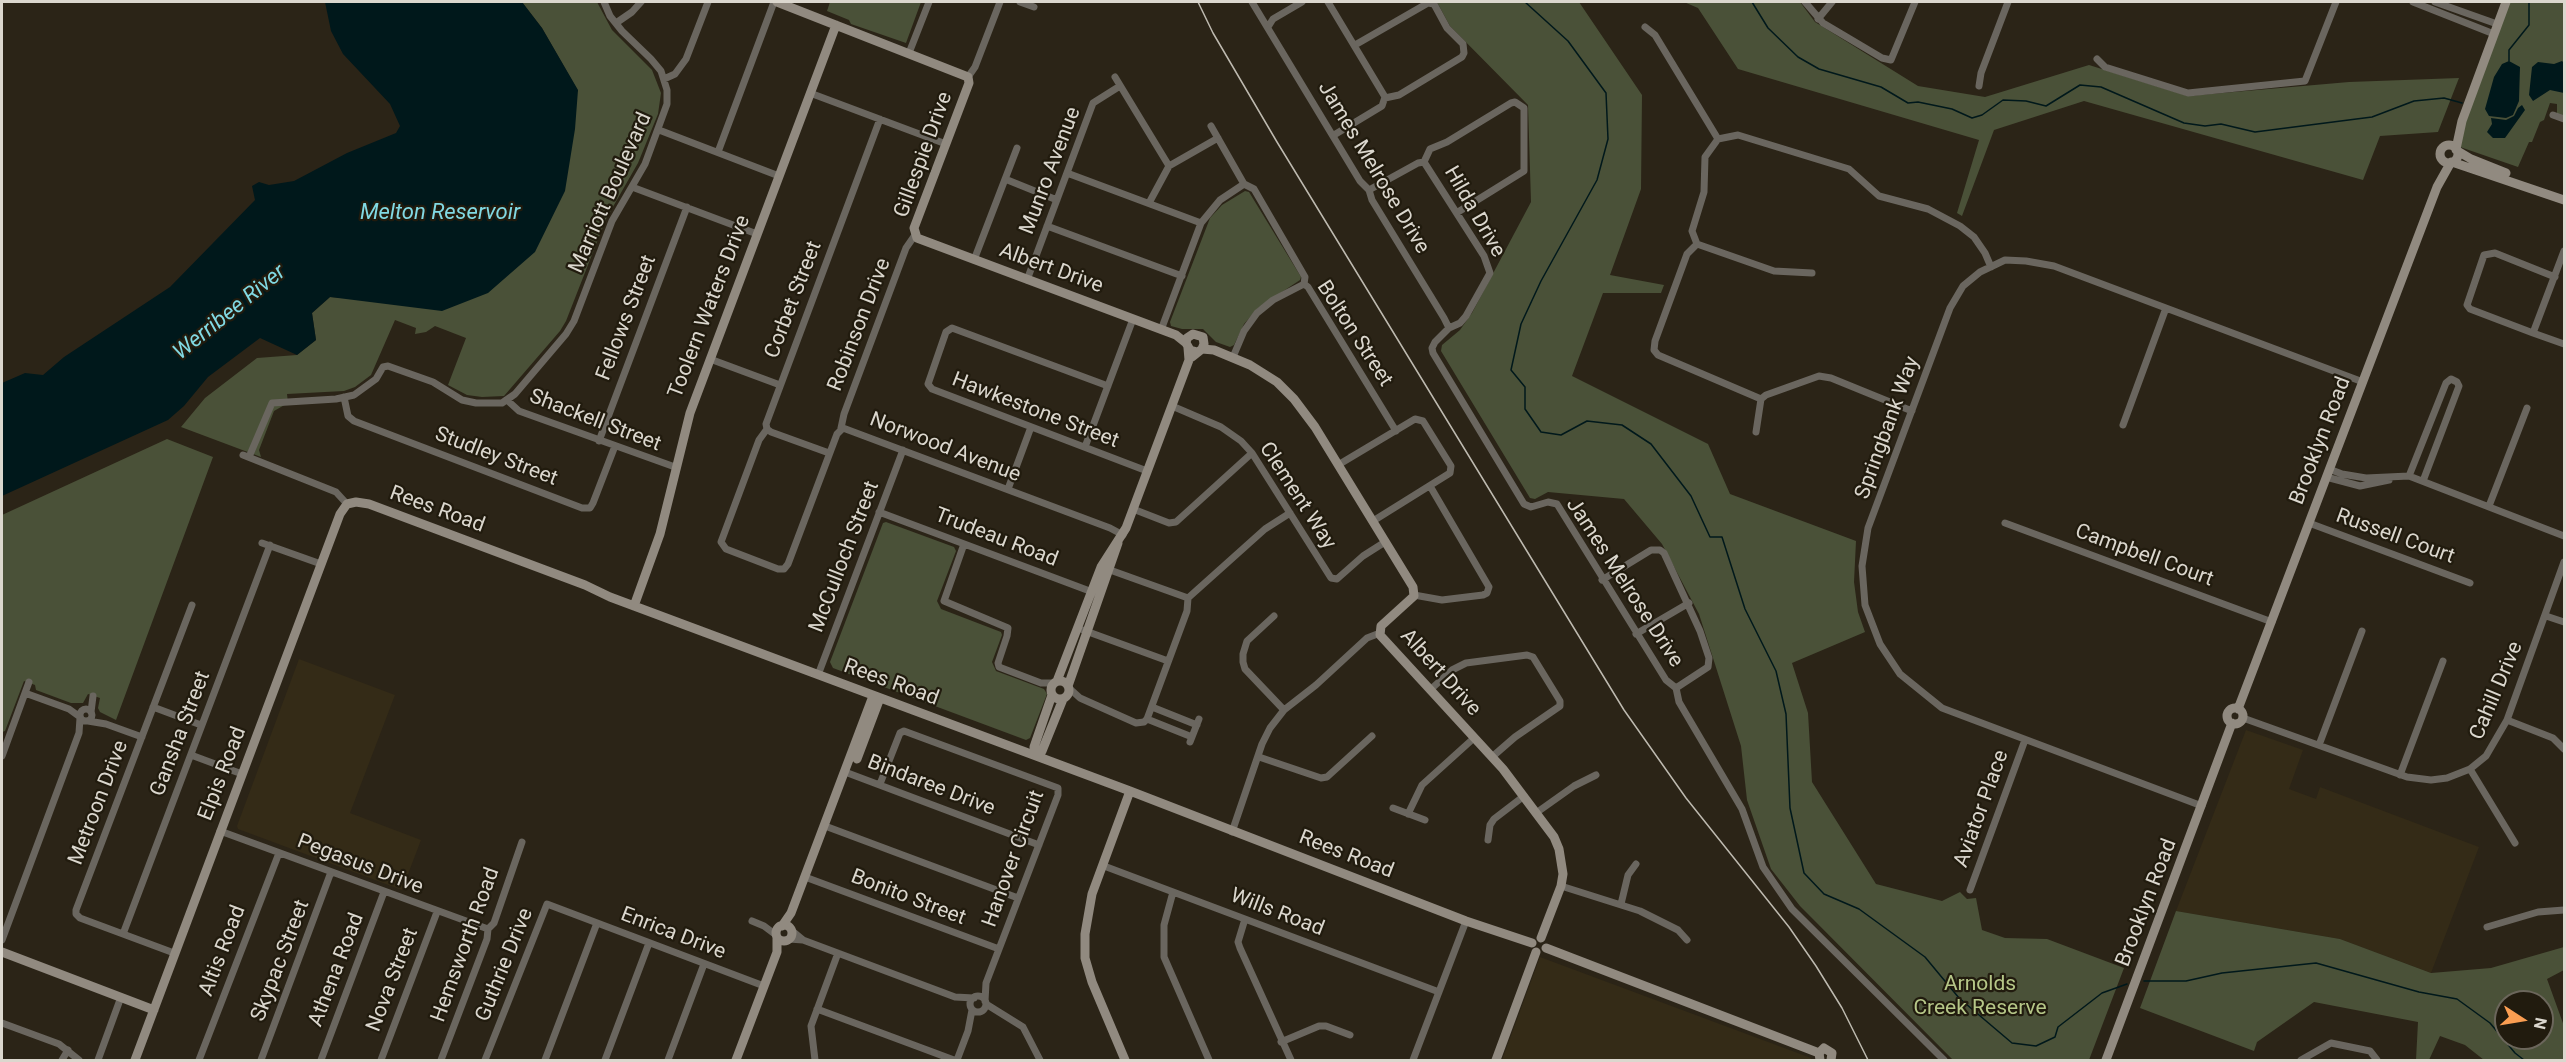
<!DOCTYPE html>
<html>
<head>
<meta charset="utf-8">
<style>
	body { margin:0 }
	#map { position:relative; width:2566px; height:1062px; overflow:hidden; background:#2b2417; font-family:Roboto,sans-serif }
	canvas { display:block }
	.frame { position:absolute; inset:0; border:3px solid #dbd7ce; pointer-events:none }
	.north { position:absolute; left:2494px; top:990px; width:60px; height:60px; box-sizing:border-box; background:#211b0e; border:2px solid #6b665b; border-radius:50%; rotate:102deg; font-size:16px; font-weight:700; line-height:24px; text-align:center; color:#dbd7ce }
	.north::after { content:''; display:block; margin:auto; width:21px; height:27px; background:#fb9e52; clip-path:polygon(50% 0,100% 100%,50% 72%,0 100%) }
</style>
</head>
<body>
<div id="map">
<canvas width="2566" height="1062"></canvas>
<div class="frame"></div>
<div class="north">N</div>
</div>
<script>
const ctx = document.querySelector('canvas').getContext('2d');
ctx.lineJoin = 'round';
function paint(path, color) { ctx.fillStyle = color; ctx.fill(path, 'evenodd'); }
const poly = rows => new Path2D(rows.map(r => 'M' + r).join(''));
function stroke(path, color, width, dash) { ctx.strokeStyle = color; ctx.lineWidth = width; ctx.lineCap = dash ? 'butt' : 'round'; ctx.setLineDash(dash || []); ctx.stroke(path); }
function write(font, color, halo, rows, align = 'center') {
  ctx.font = font + ' Roboto,sans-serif'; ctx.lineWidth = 4.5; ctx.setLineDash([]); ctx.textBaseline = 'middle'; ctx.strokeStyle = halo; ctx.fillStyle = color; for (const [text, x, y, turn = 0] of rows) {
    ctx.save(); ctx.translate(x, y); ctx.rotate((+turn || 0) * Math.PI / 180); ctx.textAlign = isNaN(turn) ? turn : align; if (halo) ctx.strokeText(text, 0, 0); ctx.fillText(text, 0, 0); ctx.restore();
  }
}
paint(poly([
	[299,659,395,695,350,813,421,840,402,890,238,829,237,826],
	[2246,730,2303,750,2289,789,2316,799,2320,787,2479,847,2431,973,2340,939,2176,911],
	[1540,957,1811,1058,1811,1060,1502,1060]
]), '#342b17');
paint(poly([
	[522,2,597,2,612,30,652,70,661,93,658,114,638,163,606,219,566,321,560,331,504,396,482,397,467,395,448,385,466,338,435,326,426,332,415,334,416,328,395,320,371,375,355,387,344,391,287,394,288,403,274,411,259,450,261,457,181,427,205,398,257,358,297,355,316,340,312,313,330,297,362,299,578,91,542,28],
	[830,2,921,2,906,43,851,24,849,20,827,11],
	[1437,2,1579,2,1642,95,1641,189,1610,275,1664,285,1661,293,1603,293,1572,376,1708,444,1730,494,1856,541,1854,582,1858,612,1865,632,1792,663,1808,713,1812,782,1876,884,1942,901,1960,892,1967,899,1976,898,1982,930,2005,938,2047,939,2124,968,2089,1060,1953,1060,1800,906,1771,869,1747,800,1741,746,1699,614,1662,544,1624,499,1548,492,1535,499,1530,498,1441,351,1442,345,1460,330,1472,313,1531,202,1528,105,1450,26],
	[1684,2,1800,2,1815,22,1918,86,1985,97,2089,65,2188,96,2349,82,2459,78,2438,132,2380,136,2363,180,2084,101,1994,130,1962,216,1957,213,1979,140,1738,69,1698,8],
	[2507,2,2564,2,2564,117,2557,114,2557,104,2550,103,2544,120,2540,122,2532,142,2529,142,2518,167,2460,147,2457,138],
	[1245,191,1249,192,1301,277,1300,280,1258,308,1244,324,1234,345,1230,347,1216,342,1203,329,1182,329,1171,326,1170,322,1210,218,1222,205],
	[167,439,213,457,116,720,100,712,98,708,100,698,88,694,83,703,71,703,36,690,35,685,24,681,5,731,2,732,2,515],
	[886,522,954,547,956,551,937,601,941,609,1001,632,1002,635,992,662,996,671,1044,689,1047,694,1030,738,1026,740,833,668,830,662,883,523],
	[2176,911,2340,939,2431,973,2491,968,2564,947,2564,970,2547,979,2564,1026,2564,1060,2484,1060,2465,1045,2440,1036,2429,1060,2416,1060,2418,1022,2314,1002,2257,1042,2254,1051,2140,1008],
	[2506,1002,2542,1002,2542,1038,2506,1038]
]), '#4a5138');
paint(poly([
	[325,2,522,2,542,28,578,90,575,129,565,191,535,252,488,293,442,311,330,297,312,313,316,340,297,355,260,338,208,377,184,406,168,420,2,496,2,383,25,373,43,375,64,357,170,287,255,200,252,186,259,182,269,185,294,181,347,153,396,133,400,126,390,104,343,54,331,31],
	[2509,61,2520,67,2519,101,2513,115,2506,118,2489,116,2485,109,2494,77,2502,64],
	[2562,61,2564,63,2564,93,2550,90,2533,101,2529,95,2532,67,2538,62,2554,64],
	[2522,105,2525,110,2505,138,2493,138,2487,132,2492,124,2491,118,2506,120,2514,116,2518,108]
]), '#00181b');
stroke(poly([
	[1525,2,1568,41,1606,93,1608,139,1597,180,1541,281,1521,324,1511,370,1525,387,1525,409,1541,432,1561,435,1587,421,1622,425,1651,444,1691,496,1710,537,1722,537,1745,609,1776,671,1786,714,1790,808,1804,873,1824,894,1859,909,1925,957,1959,998,2012,1043,2036,1046,2055,1037,2058,1027,2102,993,2127,984],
	[1752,2,1768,28,1798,57,1819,69,1881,87,1908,103,1918,102,1952,109,1972,118,1982,115,2003,100,2026,101,2046,106,2080,85,2101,87,2184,123,2205,126,2221,124,2255,132,2372,117,2414,101,2444,98,2462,103],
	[2509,61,2509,50,2529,25,2529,2],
	[2144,981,2186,981,2222,973,2316,963,2419,992,2457,999,2490,1023,2515,1053,2524,1060]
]), '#00181b', 1.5);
stroke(poly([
	[1020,2,1034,7],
	[1252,2,1360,181,1369,190,1372,200,1444,318,1449,328,1435,342,1432,348,1433,353,1524,504,1531,507,1548,502,1557,504,1666,680,1676,688,1679,702,1742,809,1763,867,1792,909,1944,1060],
	[1328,2,1385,97,1382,106,1334,135],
	[1805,2,1823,23,1882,58,1891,60,1915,2],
	[2413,2,2494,34],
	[2435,2,2497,24],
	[1818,19,1832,2],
	[616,23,632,12,641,2],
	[1268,27,1273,19,1302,2],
	[1645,27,1655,35,1718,139],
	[1355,45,1428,3,1434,4,1447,28,1463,44,1464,53,1462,57,1399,95,1385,98],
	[909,53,929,2],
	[2097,59,2105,67,2188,93,2305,81,2336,2],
	[968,77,975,67,1000,2],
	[1115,77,1169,166],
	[664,79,675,74,686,59,708,2],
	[1979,86,1981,73,2008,2],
	[810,93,946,144],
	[2553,115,2564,119],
	[659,130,779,176],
	[718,152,774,2],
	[1424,162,1430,149,1447,142,1511,103,1515,102,1524,108,1524,171,1458,212],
	[1067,173,1201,223],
	[1005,179,1057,200],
	[1244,184,1254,189,1305,277,1304,284],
	[632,187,757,234],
	[1369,190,1418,163,1424,162,1484,256,1490,273,1466,316,1460,323,1449,328],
	[1149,203,1169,166,1218,138],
	[1047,226,1182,276],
	[1697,244,1774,271,1812,273],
	[2564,251,2533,333,2564,344],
	[974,260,1017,148],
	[1027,280,1093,103,1120,86],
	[1304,284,1308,287,1396,431],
	[1161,330,1201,223,1220,200,1244,184,1211,126],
	[2533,333,2470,309,2467,305,2484,255,2495,253,2555,277],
	[1233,357,1244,331,1257,313,1273,300,1304,284],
	[710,359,780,385],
	[1108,386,952,328,946,332,928,384,932,389,1147,471],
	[344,397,348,416,354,421,582,508,590,508,593,503,615,446],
	[507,400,519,411,675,467],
	[1172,406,1221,427,1241,441,1252,453,1331,578,1337,579,1363,556,1385,542],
	[1912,411,1831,378,1819,376,1766,395,1761,399,1658,355,1654,350,1655,341,1687,254,1697,244,1692,231,1704,192,1705,157,1718,139,1738,135,1849,169,1879,196,1928,209,1960,226,1974,237,1985,253,1991,267],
	[2123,425,2166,308],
	[841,428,844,414,906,248,915,235],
	[767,429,759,440,721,542,726,549,778,569,784,569,788,564,837,434,843,428,1110,528,1123,535],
	[1756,432,1761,399],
	[599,441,687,207],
	[1085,447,1133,319],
	[829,453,771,432,767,429,766,424,880,119],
	[243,455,336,492,347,504],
	[249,457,272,403,336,399,354,395,376,379,383,367,388,366,433,382,462,400,476,403,502,403,515,394,566,334,574,321,612,221,645,164,667,104,667,90,661,71,651,59,622,31,610,16,604,2],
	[1338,465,1415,419,1423,421,1451,466,1450,473,1373,521],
	[2329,469,2342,474,2366,478,2409,476,2564,536],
	[2409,476,2446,383,2451,379,2457,382,2459,386,2423,481],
	[2326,477,2360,486,2389,480],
	[1008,489,1031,427],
	[2489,506,2527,408],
	[1133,509,1169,523,1176,522,1252,453],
	[879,512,1095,593],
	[2005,523,2272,622],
	[2309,523,2470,583],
	[262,543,321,564],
	[964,544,944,601,1008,628,1007,636,998,663,999,667,1041,683,1053,683],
	[1110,570,1188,598,1265,529,1290,513],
	[1602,580,1651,550,1660,550,1664,553,1700,631,1709,658,1708,667,1676,688],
	[1414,595,1442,600,1483,595,1487,593,1489,587,1430,486],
	[1274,616,1247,641,1243,654,1243,662,1245,669,1284,710],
	[2546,616,2564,622],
	[1083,630,1168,661],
	[1636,634,1689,603],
	[818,675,903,450],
	[1069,688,1080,698,1136,723,1144,722,1147,719,1187,611,1188,598],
	[1430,690,1452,670,1466,663,1527,655,1533,657,1560,701,1560,706,1515,737,1492,757],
	[25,693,69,709,80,717],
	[153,707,201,725],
	[1152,707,1197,725],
	'80 715a6 6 0 1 1 12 0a6 6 0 1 1-12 0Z',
	[91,712,93,696],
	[2243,718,2407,777,2431,780,2447,778,2470,769,2486,756,2507,720,2564,562],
	[1147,719,1192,737],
	[2507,720,2553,738,2564,749],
	[88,721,106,724,142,737],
	[1190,742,1199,719],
	[2319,745,2362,631],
	[191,755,242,774],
	[2,756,29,682],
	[1259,757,1321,778,1327,777,1372,736],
	[2470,769,2515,843],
	[845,772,1039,845],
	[2400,775,2443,661],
	[880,784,900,733,904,731,1058,788,1058,795,986,983,985,1001],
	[2202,806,1942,708,1900,674,1880,644,1865,605,1862,566,1868,528,1950,308,1963,286,1980,272,2005,260,2026,261,2054,266,2363,382],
	[1393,808,1425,820],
	[1536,813,1574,786,1596,775],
	[1408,814,1422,785,1474,738],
	[825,826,1018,898],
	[220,831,488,929],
	[1232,832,1262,744,1270,728,1284,710,1316,685,1367,638,1380,633],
	[1488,840,1490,825,1494,819,1524,796],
	[1104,866,1439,992],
	[805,877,999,949],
	[1561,886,1640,911,1678,930,1687,940],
	[1970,890,2025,740],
	[1173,892,1164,925,1164,957,1209,1060],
	[1621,904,1628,875,1636,864],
	[1245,919,1238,942,1240,948,1291,1060],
	[752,921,764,926,776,935],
	[2487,927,2538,912,2564,910],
	[791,930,803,940,955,997,974,998],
	[123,934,270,545],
	[789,939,803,940],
	[2,940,79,733,80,718],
	[174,953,80,918,76,914,76,910,192,605],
	'970 1004a8 8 0 1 1 16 0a8 8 0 1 1-16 0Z',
	[986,1004,1023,1027,1040,1060],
	[817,1009,954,1060],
	[2,1023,59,1044,79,1060],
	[1281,1042,1319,1026,1326,1026,1350,1035],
	[62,1060,68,1050],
	[98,1060,121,997],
	[199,1060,279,853],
	[261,1060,331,872],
	[321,1060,384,892],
	[381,1060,437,912],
	[441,1060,487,939,488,929,494,923,522,842],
	[485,1060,547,904,764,986],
	[545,1060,597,923],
	[605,1060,649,943],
	[668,1060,704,964],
	[815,1060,811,1026,838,953],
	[957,1060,968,1031,972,1010],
	[1413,1060,1466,921],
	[2301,1060,2331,1043,2370,1051,2377,1060]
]), '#6a665f', 7);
stroke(poly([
	[777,2,968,77,969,83,914,228,917,238,1176,335,1186,343],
	'2440 154a9 9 0 1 1 18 0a9 9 0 1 1-18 0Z',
	[2456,149,2462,121,2506,2],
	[2456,150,2471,159,2506,173],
	[2452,162,2564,200],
	[1202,349,1214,350,1250,365,1277,382,1294,399,1315,427,1413,587,1414,596,1381,626,1380,635,1503,769,1554,837,1559,849,1563,874,1561,886,1541,938],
	[1192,357,1202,349,1204,344,1203,337,1193,334,1187,338,1186,343,1190,350,1197,352],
	[634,606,660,534,690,413,836,25],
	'1051 690a9 9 0 1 1 18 0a9 9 0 1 1-18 0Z',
	[1057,681,1101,567,1126,528,1189,360,1188,348],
	[1068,686,1118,543],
	'2227 716a8 8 0 1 1 16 0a8 8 0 1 1-16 0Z',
	[2238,709,2437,187,2451,162],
	[1036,756,1034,747,1052,695],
	[1036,756,1042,751,1063,699],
	[857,759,880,698],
	'776 933a8 8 0 1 1 16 0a8 8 0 1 1-16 0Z',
	[782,926,791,913,873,696],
	[1546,948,1819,1053],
	[2,952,154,1010],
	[135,1060,340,514,347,504,356,502,369,504,585,585,610,597,1130,791,1466,921,1532,943],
	[736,1060,777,952,777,937],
	[1125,1060,1092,982,1085,958,1085,934,1092,894,1130,791],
	[1496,1060,1536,952],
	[1820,1060,1819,1053,1824,1048,1832,1053,1831,1060],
	[2106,1060,2232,723]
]), '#918a80', 9);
stroke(poly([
	[1198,2,1213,33,1277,142,1624,710,1686,798,1789,927,1816,966,1842,1008,1868,1060]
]), '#bebab0', 1.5);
write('21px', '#dbd7ce', '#211b0e', [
	["Gillespie Drive",924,155,-70],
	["James Melrose Drive",1373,168,59],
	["Munro Avenue",1051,171,-69],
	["Marriott Boulevard",611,193,-66],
	["Hilda Drive",1474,212,60],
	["Albert Drive",1051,269,20],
	["Corbet Street",794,300,-69],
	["Toolern Waters Drive",710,307,-69],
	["Fellows Street",627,318,-69],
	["Robinson Drive",860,325,-69],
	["Bolton Street",1354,334,57],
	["Hawkestone Street",1035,411,21],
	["Shackell Street",595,421,21],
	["Springbank Way",1888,428,-70],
	["Brooklyn Road",2321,441,-69],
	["Norwood Avenue",945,448,21],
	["Studley Street",496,457,21],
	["Clement Way",1297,496,57],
	["Rees Road",437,510,20],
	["Russell Court",2395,537,20],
	["Trudeau Road",996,538,21],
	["Campbell Court",2144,556,20],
	["McCulloch Street",845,557,-69],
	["James Melrose Drive",1624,583,57],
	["Albert Drive",1440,673,48],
	["Rees Road",891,683,20],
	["Cahill Drive",2497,691,-67],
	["Gansha Street",181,734,-69],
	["Elpis Road",223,774,-69],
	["Bindaree Drive",931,786,21],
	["Metroon Drive",99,803,-69],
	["Aviator Place",1982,809,-70],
	["Rees Road",1346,855,21],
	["Hanover Circuit",1014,859,-70],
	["Pegasus Drive",360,865,21],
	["Bonito Street",908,898,21],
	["Brooklyn Road",2147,903,-69],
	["Wills Road",1277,913,21],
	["Enrica Drive",673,934,21],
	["Hemsworth Road",466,945,-70],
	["Altis Road",223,951,-69],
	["Skypac Street",281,961,-69],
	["Guthrie Drive",505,965,-68],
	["Athena Road",337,970,-69],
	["Nova Street",393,980,-69]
]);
write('21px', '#b6c788', '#211b0e', [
	["Arnolds",1980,985],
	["Creek Reserve",1980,1009]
]);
write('italic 22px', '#81d9e3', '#211b0e', [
	["Melton Reservoir",440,213],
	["Werribee River",230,313,-39]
]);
</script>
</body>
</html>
